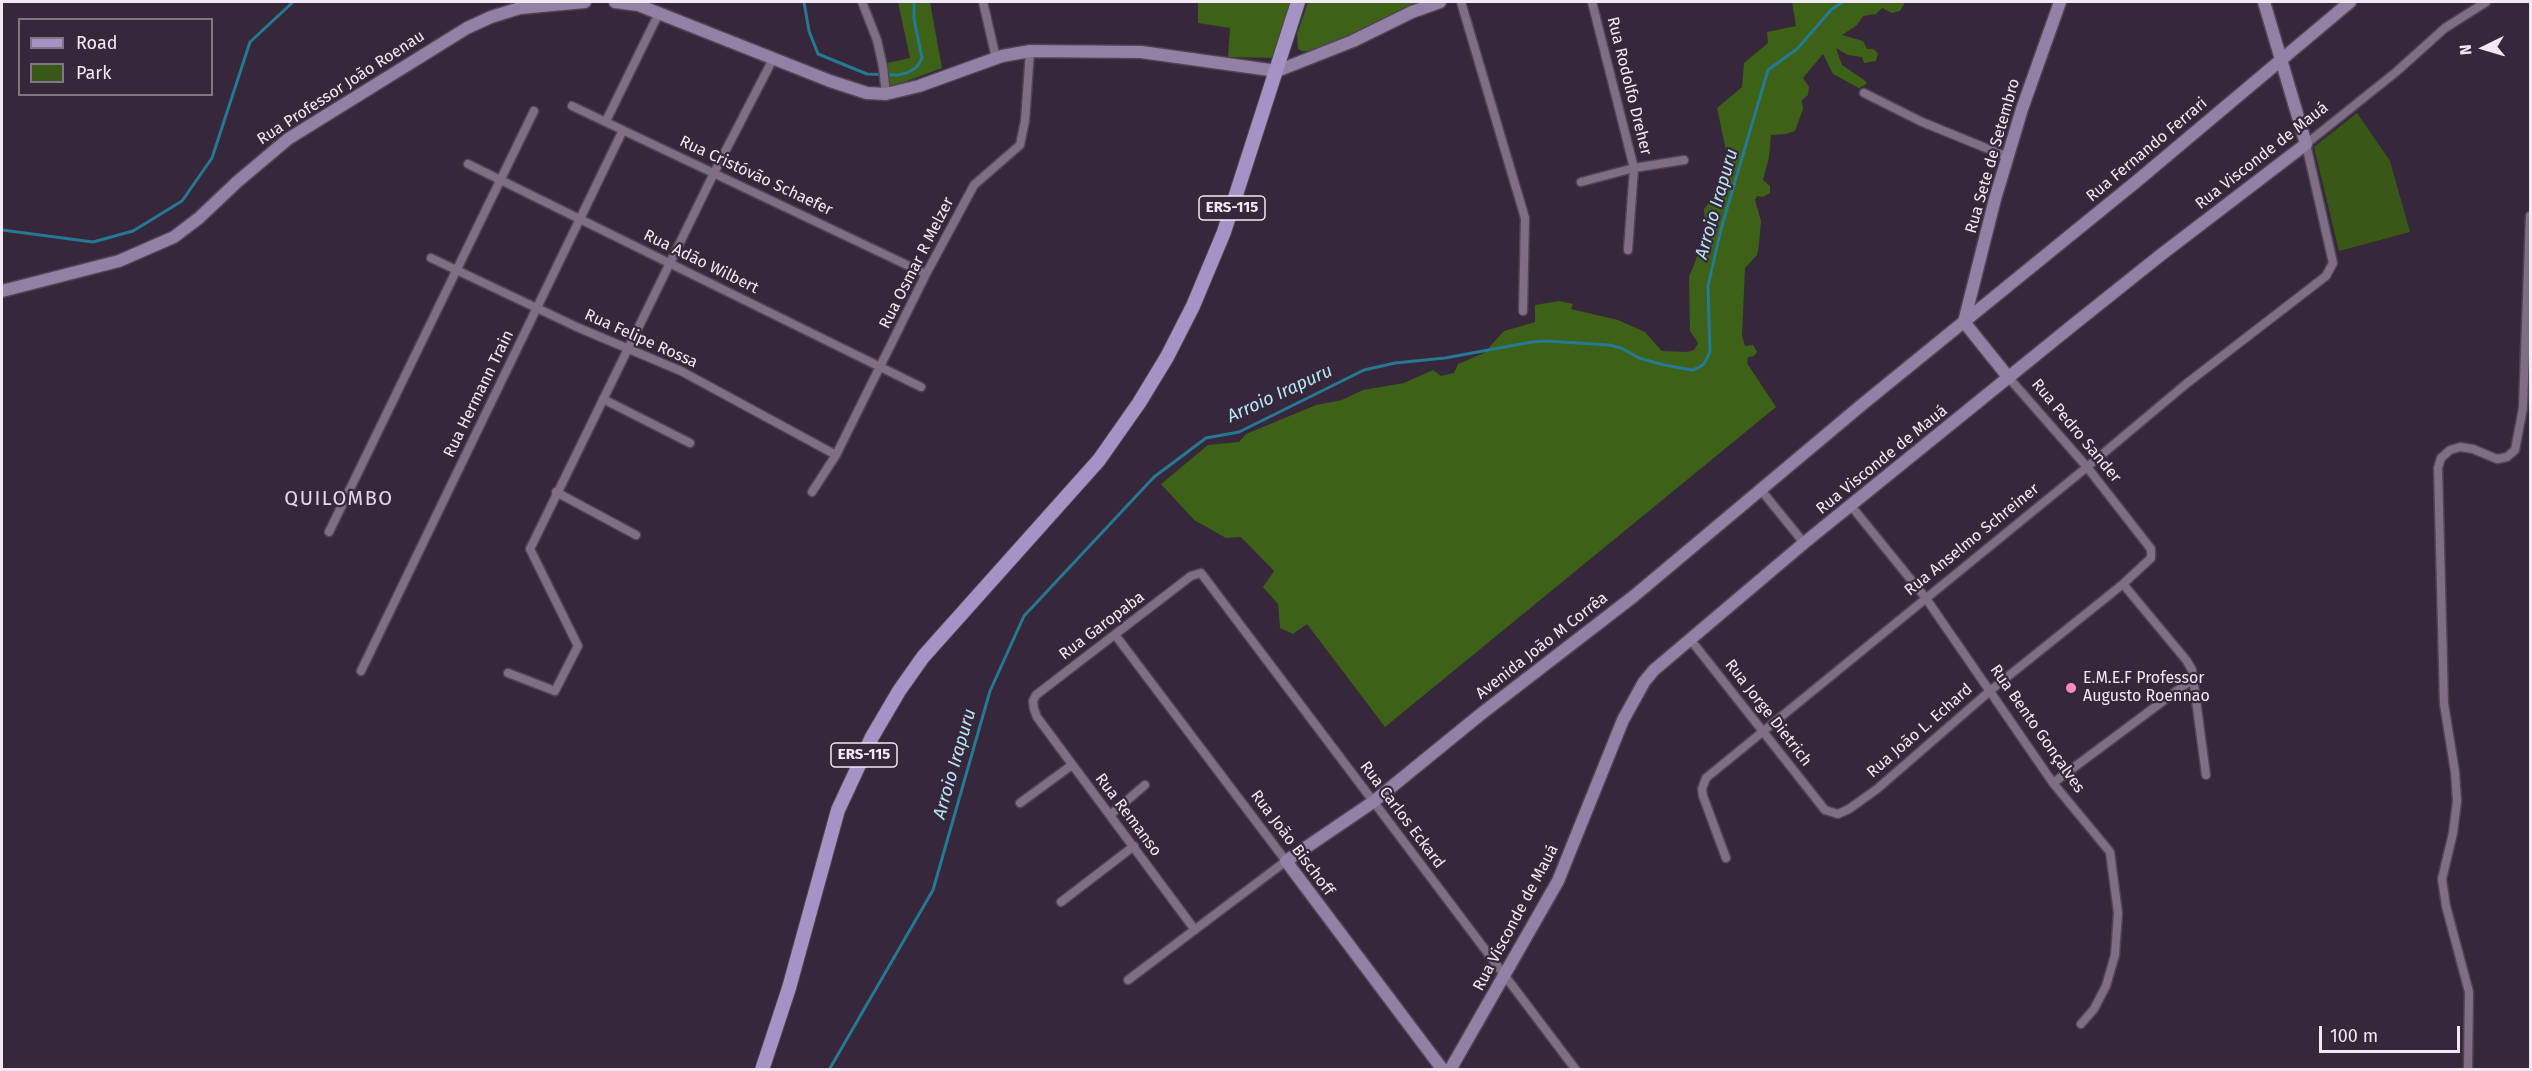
<!DOCTYPE html>
<html>
<head>
<meta charset="utf-8">
<style>
	body { margin:0 }
	#map { position:relative; width:2532px; height:1071px; overflow:hidden; background:#36273a; font-family:"Fira Sans",sans-serif }
	canvas { display:block }
	.frame { position:absolute; inset:0; border:3px solid #f3e9f6; pointer-events:none }
	.legend { position:absolute; left:18px; top:18px; width:195px; height:78px; box-sizing:border-box; background:#36273a; border:2px solid #827585; margin:0; padding:8px 10px; list-style:none; font-size:18px; color:#f3e9f6 }
	.legend li { display:flex; align-items:center; gap:12px; height:30px }
	.legend b { width:30px; border:2px solid #827585 }
	.north { position:absolute; left:2454px; top:18px; width:60px; height:60px; -webkit-text-stroke:4px #36273a; paint-order:stroke; rotate:265deg; font-size:16px; font-weight:700; line-height:24px; text-align:center; color:#f3e9f6 }
	.north::after { content:''; display:block; margin:auto; width:21px; height:27px; background:#f3e9f6; clip-path:polygon(50% 0,100% 100%,50% 72%,0 100%) }
	.scale { position:absolute; left:2319px; top:1026px; width:141px; height:27px; box-sizing:border-box; border:3px solid #f3e9f6; border-top:0; padding-left:8px; font-size:18px; line-height:21px; white-space:nowrap; color:#f3e9f6; -webkit-text-stroke:4px #36273a; paint-order:stroke }
</style>
</head>
<body>
<div id="map">
<canvas width="2532" height="1071"></canvas>
<div class="frame"></div>
<ul class="legend">
<li><b style="height:8px;background:#a693c6"></b>Road</li>
<li><b style="height:16px;background:#395818"></b>Park</li>
</ul>
<div class="north">N</div>
<div class="scale">100 m</div>
</div>
<script>
const ctx = document.querySelector('canvas').getContext('2d');
ctx.lineJoin = 'round';
function paint(path, color) { ctx.fillStyle = color; ctx.fill(path, 'evenodd'); }
const poly = rows => new Path2D(rows.map(r => 'M' + r).join(''));
function stroke(path, color, width, dash) { ctx.strokeStyle = color; ctx.lineWidth = width; ctx.lineCap = dash ? 'butt' : 'round'; ctx.setLineDash(dash || []); ctx.stroke(path); }
function write(font, color, halo, rows, align = 'center') {
  ctx.font = font + ' "Fira Sans",sans-serif'; ctx.lineWidth = 4.5; ctx.setLineDash([]); ctx.textBaseline = 'middle'; ctx.strokeStyle = halo; ctx.fillStyle = color; for (const [text, x, y, turn = 0] of rows) {
    ctx.save(); ctx.translate(x, y); ctx.rotate((+turn || 0) * Math.PI / 180); ctx.textAlign = isNaN(turn) ? turn : align; if (halo) ctx.strokeText(text, 0, 0); ctx.fillText(text, 0, 0); ctx.restore();
  }
}
paint(poly([
	[2357,113,2390,161,2410,232,2339,251,2314,147]
]), '#395818');
paint(poly([
	[898,2,930,2,942,68,888,88,887,63,910,58],
	[1198,2,1293,2,1274,58,1228,57,1230,28,1198,23],
	[1308,2,1418,2,1339,41,1309,51,1302,51,1298,49,1297,34],
	[1792,2,1905,2,1900,11,1892,13,1882,8,1876,14,1863,16,1857,25,1842,35,1863,41,1867,49,1873,49,1878,53,1876,61,1864,63,1862,57,1848,55,1836,48,1842,65,1867,82,1865,85,1859,88,1833,74,1823,54,1803,78,1809,87,1808,95,1802,100,1803,109,1795,131,1786,134,1771,135,1769,157,1763,180,1770,186,1770,193,1763,197,1757,196,1755,200,1761,221,1759,244,1757,255,1745,268,1742,336,1745,346,1753,345,1757,352,1754,356,1748,357,1747,363,1776,407,1385,727,1307,624,1293,634,1280,628,1278,604,1263,587,1274,571,1241,537,1226,538,1194,520,1161,484,1208,445,1239,442,1246,434,1316,405,1342,400,1363,390,1404,383,1433,370,1441,376,1454,373,1458,364,1484,353,1504,331,1535,322,1535,305,1559,301,1573,304,1571,309,1618,320,1645,332,1662,351,1687,352,1694,350,1698,343,1690,331,1689,277,1706,234,1704,209,1722,186,1728,160,1717,108,1742,87,1744,63,1768,43,1767,32,1796,26]
]), '#3d6117');
stroke(poly([
	[804,2,809,31,818,54,867,74,897,75,907,73,917,67,922,58,914,19,914,2],
	[2,230,93,242,133,231,182,201,212,158,250,42,293,2],
	[829,1070,933,890,990,691,1024,616,1154,477,1206,438,1239,432,1364,370,1395,363,1445,358,1532,342,1546,341,1609,345,1621,348,1639,358,1664,365,1692,370,1698,368,1704,364,1710,352,1708,286,1721,229,1768,70,1797,49,1832,9,1843,2]
]), '#257993', 3);
const street = poly([
	[862,2,877,40,883,67,886,94],
	[983,2,996,58],
	[1461,2,1525,218,1523,311],
	[1592,2,1634,168,1628,250],
	[1864,93,1922,122,2008,157],
	[572,106,926,274],
	[606,121,659,13],
	[468,164,921,387],
	[1581,182,1634,168,1684,160],
	[431,258,579,328,681,371,836,455],
	[603,399,690,443],
	[1761,490,1804,543],
	[556,492,636,535],
	[812,492,836,455,926,274,974,185,1020,145,1025,121,1030,51],
	[1852,507,1925,597,2053,783,2110,852,2118,913,2115,955,2106,986,2094,1009,2081,1024],
	[329,532,534,111],
	[2123,584,2187,661,2192,670,2206,775],
	[1116,636,1286,861,1128,980],
	[1690,639,1825,810,1838,814,1849,809,1877,789,1991,690,2123,584,2151,558,2151,549,2087,467,2009,378],
	[361,671,623,130],
	[508,673,555,691,578,646,530,549,714,173,773,59],
	[2053,783,2194,678],
	[1020,803,1072,765],
	[1110,815,1145,785],
	[1726,858,1703,796,1702,789,1706,778,2087,467,2186,384,2326,276,2333,263,2306,144,2396,72,2445,28,2486,2],
	[1061,902,1134,846],
	[1195,930,1037,717,1034,709,1033,701,1036,695,1191,576,1201,573,1576,1070],
	[2468,1070,2469,992,2446,906,2442,879,2453,833,2457,801,2455,772,2444,704,2438,468,2441,458,2450,450,2460,447,2473,449,2497,459,2507,457,2515,450,2523,408,2530,216]
]);
const secondary = poly([
	[615,2,638,5,830,81,867,93,886,94,919,86,1002,56,1030,51,1141,52,1277,71,1353,41,1412,12,1440,2],
	[2,291,119,261,174,237,199,218,237,182,288,139,467,28,491,17,520,8,585,2],
	[1964,322,1995,199,2022,109,2060,2],
	[1964,322,2009,378],
	[1443,1070,1286,861,1373,802,1481,714,1634,596,1864,403,2137,181,2350,2],
	[1450,1070,1558,881,1623,720,1644,682,1654,670,1804,543,2073,325,2162,254,2306,144,2264,2]
]);
const primary = poly([
	[762,1070,789,988,838,810,872,737,899,691,923,657,1099,460,1139,403,1167,357,1193,306,1224,232,1298,2]
]);
stroke(street, '#504454', 11);
stroke(secondary, '#504454', 15);
stroke(primary, '#504454', 16);
stroke(street, '#7f6e84', 8);
stroke(secondary, '#9280a5', 12);
stroke(primary, '#a693c6', 14);
for (const [x, y, r, color] of [
	[2071,688,6,"#fb8fc4"]
]) { const dot = new Path2D(); dot.arc(x, y, r, 0, 2 * Math.PI); ctx.fillStyle = color; ctx.fill(dot); stroke(dot, '#36273a', 2); }
for (const [x, y, w] of [
	[1232,208,66],
	[864,755,66]
]) { const box = new Path2D(); box.roundRect(x - w / 2, y - 12, w, 24, 4.5); ctx.fillStyle = '#36273a'; ctx.fill(box); stroke(box, '#f3e9f6', 1.5); }
write('bold 15px', '#f3e9f6', null, [
	["ERS-115",1232,208],
	["ERS-115",864,755]
]);
write('16px', '#f3e9f6', '#36273a', [
	["Rua Rodolfo Dreher",1629,86,76],
	["Rua Professor João Roenau",341,88,-33],
	["Rua Fernando Ferrari",2147,150,-40],
	["Rua Sete de Setembro",1993,156,-74],
	["Rua Visconde de Mauá",2262,156,-38],
	["Rua Cristóvão Schaefer",756,176,25],
	["Rua Adão Wilbert",701,262,26],
	["Rua Osmar R Melzer",917,263,-63],
	["Rua Felipe Rossa",641,339,24],
	["Rua Hermann Train",479,394,-64],
	["Rua Pedro Sander",2076,431,50],
	["Rua Visconde de Mauá",1882,460,-39],
	["Rua Anselmo Schreiner",1972,540,-39],
	["Rua Garopaba",1102,626,-37],
	["Avenida João M Corrêa",1542,646,-38],
	["Rua Jorge Dietrich",1768,713,52],
	["Rua Bento Gonçalves",2037,729,55],
	["Rua João L. Echard",1920,731,-41],
	["Rua Remanso",1128,815,53],
	["Rua Carlos Eckard",1402,815,53],
	["Rua João Bischoff",1292,843,53],
	["Rua Visconde de Mauá",1516,918,-62]
]);
write('16px', '#f3e9f6', '#36273a', [
	["E.M.E.F Professor",2083,679],
	["Augusto Roennao",2083,697]
], 'left');
write('italic 18px', '#b6e6f8', '#36273a', [
	["Arroio Irapuru",1717,204,-74],
	["Arroio Irapuru",1280,394,-25],
	["Arroio Irapuru",955,764,-74]
]);
ctx.letterSpacing = '1.5px';
write('20px', '#e7d4ed', '#36273a', [
	["QUILOMBO",339,499]
]);
ctx.letterSpacing = '0px';
</script>
</body>
</html>
